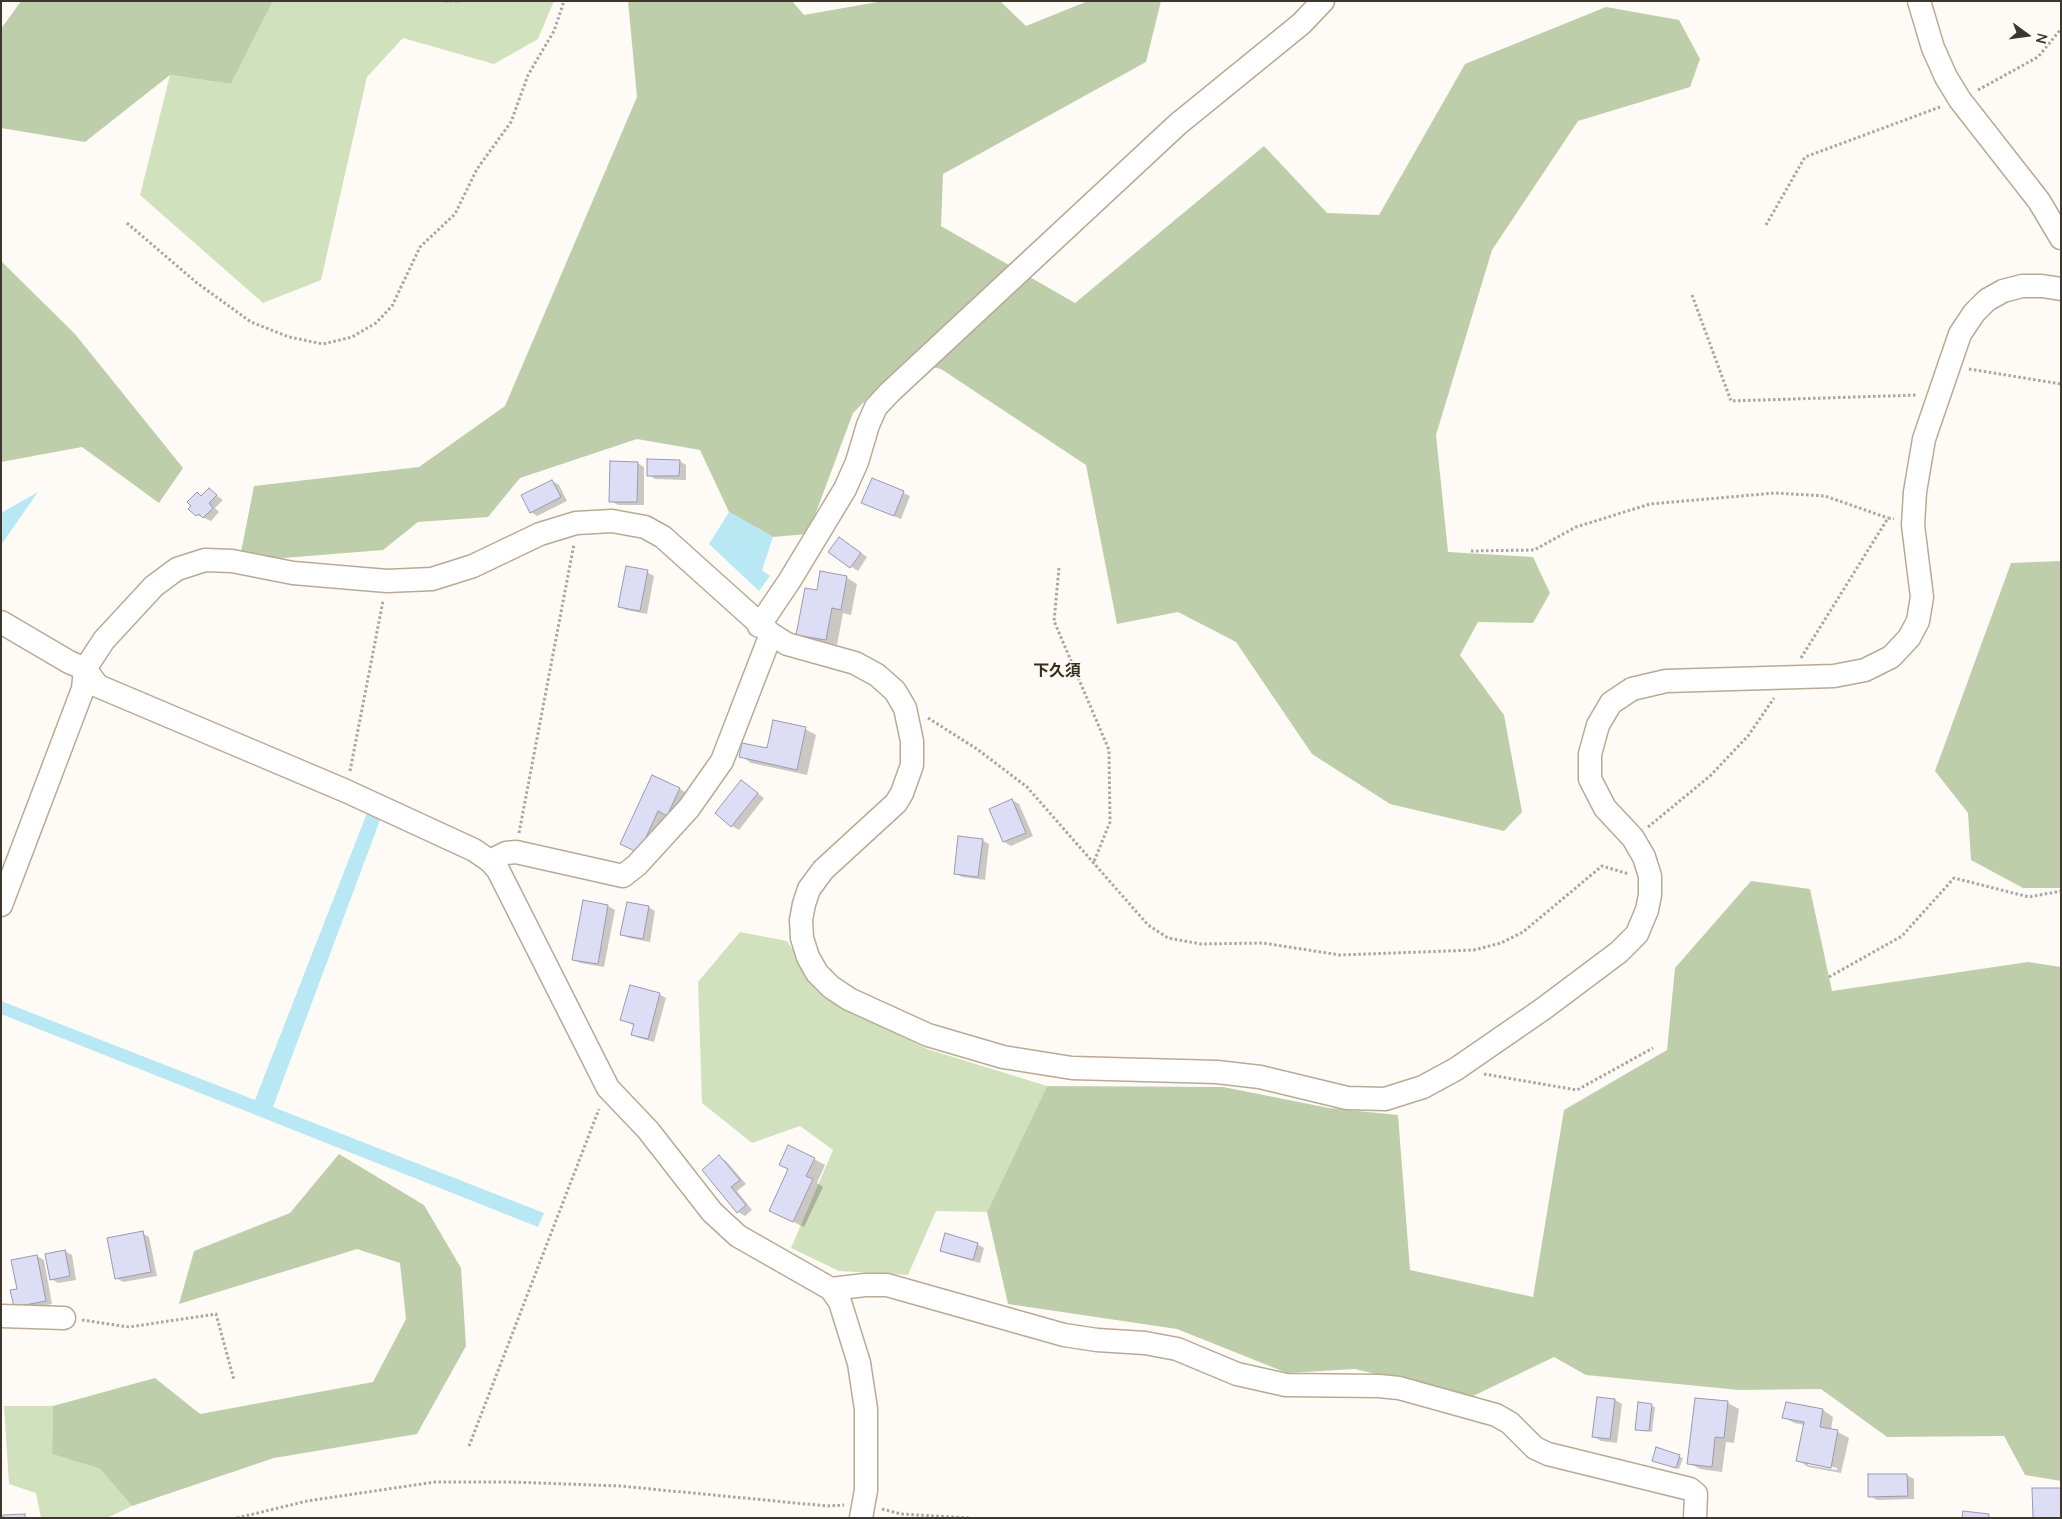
<!DOCTYPE html>
<html>
<head>
<meta charset="utf-8">
<style>
	body { margin:0 }
	#map { position:relative; width:2062px; height:1519px; overflow:hidden; background:#fefbf6; font-family:Manrope,sans-serif }
	canvas { display:block }
	.frame { position:absolute; inset:0; border:2px solid #3c362d; pointer-events:none }
	.north { position:absolute; left:2002px; top:10px; width:50px; height:50px; -webkit-text-stroke:4px #fefbf6; paint-order:stroke; rotate:104deg; font-size:14px; font-weight:700; line-height:20px; text-align:center; color:#3c362d }
	.north::after { content:''; display:block; margin:auto; width:18px; height:22px; background:#3c362d; clip-path:polygon(50% 0,100% 100%,50% 72%,0 100%) }
</style>
</head>
<body>
<div id="map">
<canvas width="2062" height="1519"></canvas>
<div class="frame"></div>
<div class="north">N</div>
</div>
<script>
const ctx = document.querySelector('canvas').getContext('2d');
ctx.lineJoin = 'round';
function paint(path, color) { ctx.fillStyle = color; ctx.fill(path, 'evenodd'); }
const poly = rows => new Path2D(rows.map(r => 'M' + r).join(''));
function stroke(path, color, width, dash) { ctx.strokeStyle = color; ctx.lineWidth = width; ctx.lineCap = dash ? 'butt' : 'round'; ctx.setLineDash(dash || []); ctx.stroke(path); }
function write(font, color, halo, rows, align = 'center') {
  ctx.font = font + ' Manrope,"Noto Sans JP",sans-serif'; ctx.lineWidth = 4; ctx.setLineDash([]); ctx.textBaseline = 'middle'; ctx.strokeStyle = halo; ctx.fillStyle = color; for (const [text, x, y, turn = 0] of rows) {
    ctx.save(); ctx.translate(x, y); ctx.rotate((+turn || 0) * Math.PI / 180); ctx.textAlign = isNaN(turn) ? turn : align; if (halo) ctx.strokeText(text, 0, 0); ctx.fillText(text, 0, 0); ctx.restore();
  }
}
paint(poly([
	[273,1,554,1,538,39,494,64,403,38,367,77,321,280,263,303,140,195,170,75,231,84],
	[740,932,787,941,823,996,927,1049,1047,1086,987,1212,936,1211,908,1275,839,1271,791,1248,833,1150,800,1126,752,1143,702,1103,698,982],
	[4,1406,53,1406,52,1454,100,1469,132,1506,107,1518,41,1518,36,1493,9,1484]
]), '#d1e1bd');
paint(poly([
	[21,1,273,1,231,84,170,75,85,142,1,128,1,29],
	[628,1,792,1,804,15,883,1,1000,1,1026,26,1088,1,1161,1,1146,62,943,174,941,226,1075,303,1264,146,1327,213,1379,215,1465,64,1606,7,1679,20,1700,59,1690,87,1578,121,1492,250,1436,435,1448,552,1533,557,1550,593,1533,623,1478,622,1460,655,1504,715,1522,812,1504,831,1390,804,1312,754,1236,642,1178,612,1117,624,1086,465,941,369,905,361,853,413,808,534,773,537,729,512,700,450,637,439,520,478,488,517,418,522,383,550,271,559,241,552,254,486,419,467,505,406,637,97],
	[1,261,75,334,183,468,159,503,82,447,1,462],
	[2061,561,2061,888,2023,888,1971,860,1968,813,1935,771,2011,563],
	[1751,881,1810,889,1832,991,2028,962,2061,967,2061,1481,2025,1475,2004,1436,1887,1437,1821,1389,1739,1390,1586,1375,1554,1357,1471,1397,1355,1369,1287,1373,1177,1329,1008,1304,987,1212,1047,1086,1223,1087,1329,1108,1398,1115,1410,1270,1533,1297,1564,1110,1667,1050,1675,968],
	[339,1154,424,1205,461,1268,466,1346,417,1434,274,1458,132,1506,100,1469,52,1454,53,1406,155,1378,200,1414,373,1382,406,1319,400,1263,357,1249,179,1304,194,1251,290,1213]
]), '#beceaa');
paint(poly([
	[38,492,1,545,1,513],
	[729,512,773,537,762,570,770,576,759,591,709,544],
	[367,813,380,820,273,1107,544,1213,538,1227,1,1014,1,1001,255,1100]
]), '#b7e8f4');
paint(poly([
	[679,461,686,465,686,480,655,479,649,475],
	[637,463,644,467,644,505,618,505,611,501],
	[872,479,910,496,901,519,863,503],
	[552,481,559,485,567,501,537,516,531,512],
	[209,490,223,500,215,508,219,512,211,521,197,515,197,493,203,496],
	[846,542,867,557,858,571,829,552],
	[647,572,654,576,647,614,626,610,619,606],
	[847,578,857,584,851,615,843,613,837,645,808,640,797,634,818,591],
	[805,729,816,735,807,775,751,763,741,756,768,750],
	[748,786,764,798,739,830,732,826],
	[680,789,690,795,650,858,621,844],
	[1012,800,1019,804,1033,836,1011,846,1004,842],
	[982,840,989,844,985,880,962,877,955,873],
	[584,902,608,906,615,910,604,967,580,963,573,959],
	[648,907,655,911,650,942,629,938,622,934],
	[659,994,666,998,654,1042,639,1038,633,1034,635,1026,622,1020],
	[720,1157,726,1161,746,1184,737,1191,752,1210,745,1216,738,1212],
	[814,1159,825,1165,817,1183,823,1187,804,1227,781,1216],
	[142,1233,149,1237,157,1276,123,1282,116,1278],
	[977,1244,984,1248,980,1263,948,1254,941,1250],
	[65,1251,72,1255,76,1280,58,1283,51,1279],
	[37,1256,44,1260,52,1304,22,1310,18,1290],
	[1697,1399,1728,1403,1739,1409,1734,1443,1726,1442,1722,1472,1700,1469,1689,1463],
	[1615,1400,1622,1404,1617,1443,1601,1441,1594,1437],
	[1639,1403,1655,1407,1652,1432,1636,1429],
	[1823,1410,1833,1417,1831,1430,1838,1432,1849,1438,1841,1473,1808,1467,1798,1460,1805,1425,1794,1423,1784,1417],
	[1808,1462,1837,1468,1837,1470,1808,1465],
	[1657,1449,1683,1458,1679,1469,1656,1462],
	[1907,1475,1914,1479,1914,1499,1877,1500,1870,1496]
]), '#0003');
const building = poly([
	[647,459,680,460,679,476,647,476,647,459],
	[610,461,638,462,637,502,609,502,610,461],
	[872,478,904,491,894,516,861,503,872,478],
	[552,480,561,497,530,513,521,495,552,480],
	[209,488,217,495,209,503,213,508,203,518,199,514,196,516,188,509,191,506,187,502,197,492,201,496,209,488],
	[839,537,861,553,850,568,828,552,839,537],
	[626,566,648,570,640,611,618,607,626,566],
	[820,571,847,576,841,610,832,608,826,640,796,635,805,588,817,590,820,571],
	[773,720,806,727,797,770,739,757,742,743,767,748,773,720],
	[652,775,680,788,667,816,658,811,639,853,620,844,652,775],
	[741,780,758,793,731,827,715,813,741,780],
	[1012,799,1026,833,1003,842,989,809,1012,799],
	[958,836,983,839,978,877,954,874,958,836],
	[583,900,608,905,598,964,572,960,583,900],
	[627,902,649,906,643,939,620,935,627,902],
	[630,985,660,993,648,1039,631,1035,634,1024,620,1020,630,985],
	[788,1145,815,1158,806,1176,813,1179,793,1222,769,1211,788,1169,779,1165,788,1145],
	[719,1155,740,1180,731,1187,746,1205,737,1213,702,1170,719,1155],
	[143,1231,151,1272,115,1279,107,1238,143,1231],
	[945,1233,978,1243,973,1260,940,1251,945,1233],
	[65,1250,70,1276,50,1280,45,1254,65,1250],
	[37,1255,46,1301,14,1307,10,1290,17,1289,11,1260,37,1255],
	[1597,1397,1615,1399,1610,1439,1592,1437,1597,1397],
	[1695,1398,1728,1401,1724,1438,1715,1437,1712,1467,1687,1464,1695,1398],
	[1638,1402,1652,1404,1649,1431,1635,1430,1638,1402],
	[1786,1402,1823,1409,1820,1427,1838,1430,1831,1468,1796,1461,1804,1422,1782,1418,1786,1402],
	[1656,1447,1680,1455,1676,1468,1652,1461,1656,1447],
	[1868,1474,1907,1474,1908,1496,1868,1497,1868,1474],
	[2032,1488,2061,1488,2061,1518,2033,1518,2032,1488],
	[1963,1511,1989,1514,1989,1518,1962,1518,1963,1511],
	[25,1514,25,1518,3,1518,3,1515,25,1514]
]);
paint(building, '#ddddf5');
stroke(building, '#9999b0', 1);
const minor = poly([
	[1919,1,1933,48,1946,77,1960,100,2039,201,2061,238],
	[1,622,69,662,85,669,98,686,346,791,474,850,490,861,498,870,608,1088,648,1130,712,1212,738,1236,831,1289,840,1302,859,1363,866,1409,866,1490,861,1518],
	[759,626,790,580,845,489,857,462,868,425,876,407,890,392,1178,124,1301,24,1323,1],
	[490,861,506,853,516,852,623,876,637,865,689,808,722,761,771,634],
	[1,905,83,689,85,669,104,640,154,586,177,569,205,560,232,561,293,573,387,581,432,579,473,566,540,534,576,523,612,521,645,527,663,537,771,634,787,644,855,663,877,675,895,691,905,708,912,741,912,765,902,793,896,803,823,870,809,889,804,904,801,920,802,938,808,957,817,973,831,987,849,999,928,1035,1003,1057,1072,1068,1217,1072,1260,1077,1347,1098,1385,1099,1423,1087,1456,1069,1543,1009,1619,952,1637,934,1647,910,1650,895,1650,876,1644,857,1633,838,1605,808,1590,779,1590,754,1598,725,1611,703,1632,689,1666,681,1834,676,1865,670,1891,657,1909,638,1918,621,1922,597,1913,525,1915,492,1924,439,1960,334,1974,313,1987,300,2003,291,2022,286,2042,286,2061,289],
	[831,1289,865,1285,887,1285,1064,1335,1097,1340,1145,1343,1177,1349,1237,1374,1286,1385,1379,1386,1399,1388,1496,1415,1510,1423,1535,1448,1548,1454,1690,1489,1696,1494,1695,1518],
	[1,1316,64,1318]
]);
stroke(minor, '#b8aa95', 25);
stroke(poly([
	[445,1,461,1],
	[1978,90,2038,57,2061,29],
	[127,223,197,283,251,322,289,337,323,344,352,337,376,323,392,306,420,247,455,214,477,169,511,122,528,75,554,31,564,1],
	[1766,225,1805,157,1940,107],
	[1692,295,1731,401,1918,395],
	[1969,369,2061,384],
	[1471,551,1534,550,1576,527,1650,504,1775,493,1825,496,1888,518],
	[1059,568,1054,621,1109,750,1110,822,1093,864],
	[1801,658,1888,518,1894,519],
	[928,718,977,749,1027,787,1148,925,1168,938,1201,944,1263,943,1340,955,1474,950,1501,943,1523,932,1602,866,1629,874],
	[350,771,383,601],
	[1648,827,1710,776,1748,736,1774,698],
	[519,833,574,544],
	[1829,977,1902,936,1954,878,2029,897,2061,891],
	[1484,1074,1577,1090,1653,1048],
	[82,1320,129,1327,216,1314,234,1380],
	[469,1446,599,1109],
	[882,1509,901,1514,970,1518],
	[237,1518,307,1501,435,1482,512,1482,620,1486,827,1506,844,1505]
]), '#aaa69f', 3, [2.5, 2.5]);
stroke(minor, '#fff', 22);
write('bold 16px', '#392e1c', '#fefbf6', [
	["下久須",1057,672]
]);
</script>
</body>
</html>
